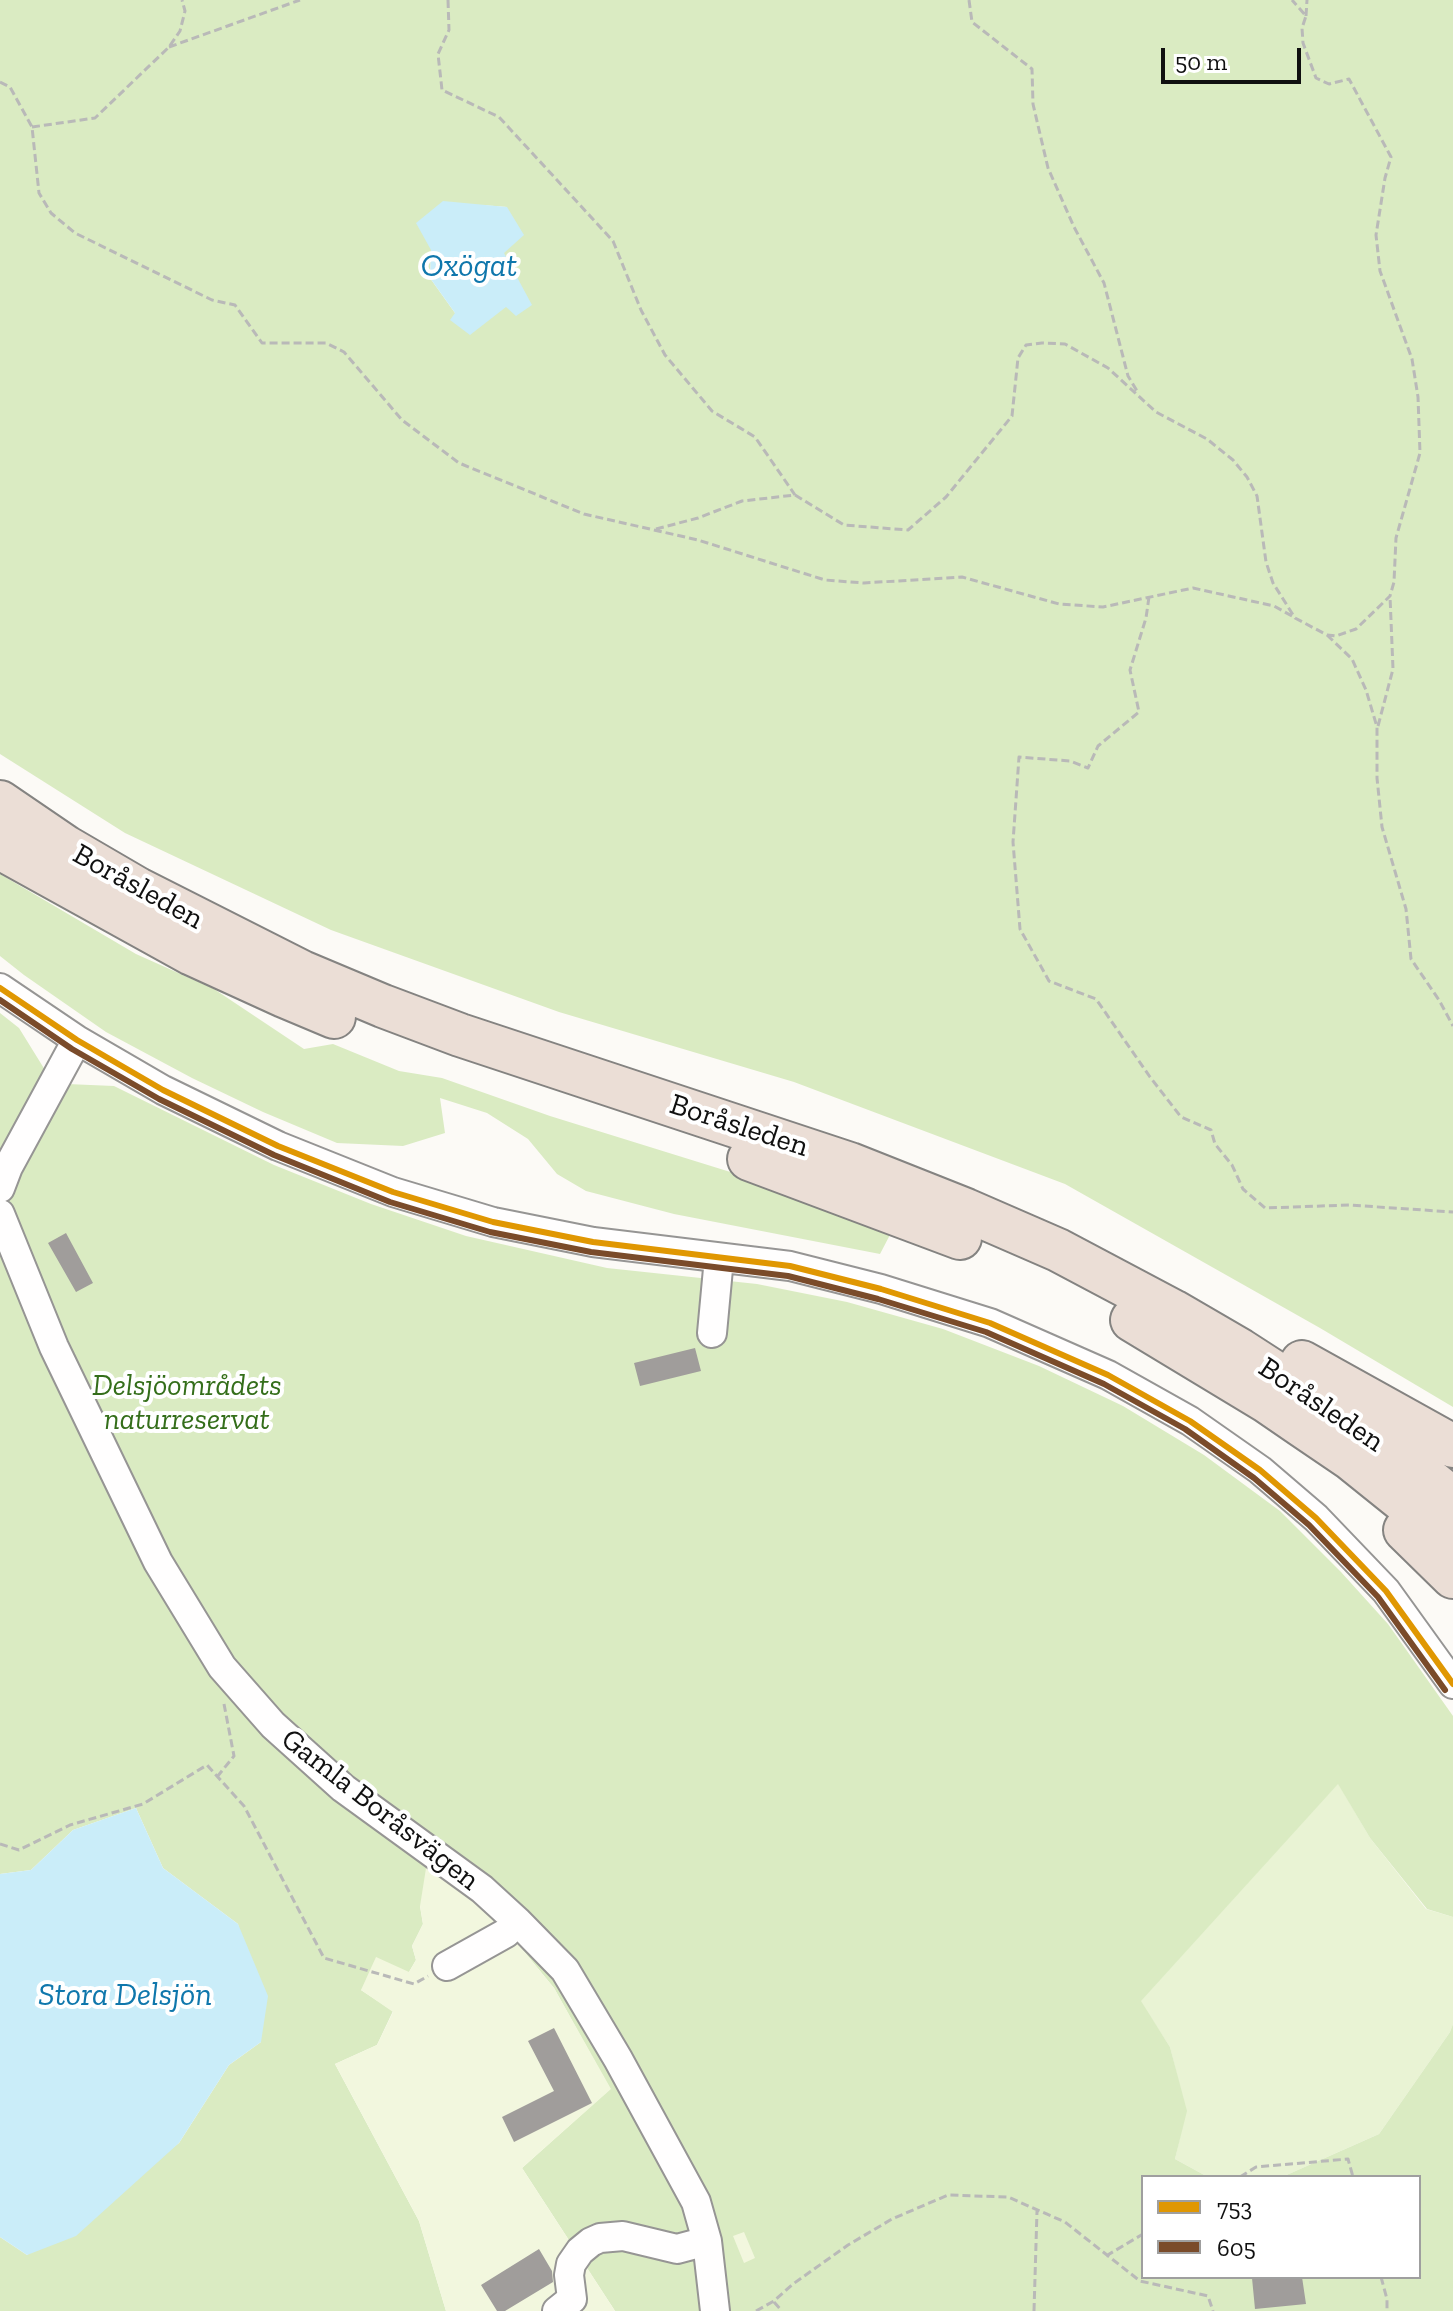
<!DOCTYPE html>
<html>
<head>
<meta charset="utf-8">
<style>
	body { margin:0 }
	#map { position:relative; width:1453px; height:2311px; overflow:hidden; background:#fcfaf6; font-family:"Zilla Slab",serif }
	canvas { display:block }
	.legend { position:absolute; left:1141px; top:2175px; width:280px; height:104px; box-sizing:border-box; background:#fff; border:2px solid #9f9f9f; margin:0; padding:10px 14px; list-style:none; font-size:24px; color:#101010 }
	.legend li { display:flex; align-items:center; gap:16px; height:40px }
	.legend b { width:40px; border:2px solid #9f9f9f }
	.scale { position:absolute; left:1161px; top:48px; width:140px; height:36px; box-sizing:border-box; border:4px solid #101010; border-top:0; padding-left:10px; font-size:24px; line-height:28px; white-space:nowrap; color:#101010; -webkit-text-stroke:6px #fff; paint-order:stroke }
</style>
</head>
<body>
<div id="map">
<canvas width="1453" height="2311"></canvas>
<ul class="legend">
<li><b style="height:10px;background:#e09702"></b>753</li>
<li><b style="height:10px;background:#7a4b2a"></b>605</li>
</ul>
<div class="scale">50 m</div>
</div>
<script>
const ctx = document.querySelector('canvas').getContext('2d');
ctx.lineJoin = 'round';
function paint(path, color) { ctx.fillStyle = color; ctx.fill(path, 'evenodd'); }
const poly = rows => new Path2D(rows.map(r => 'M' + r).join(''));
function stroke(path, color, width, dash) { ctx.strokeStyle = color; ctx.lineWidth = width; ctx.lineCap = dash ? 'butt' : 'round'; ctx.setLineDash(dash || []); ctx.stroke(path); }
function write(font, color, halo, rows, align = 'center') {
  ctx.font = font + ' "Zilla Slab",serif'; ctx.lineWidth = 8; ctx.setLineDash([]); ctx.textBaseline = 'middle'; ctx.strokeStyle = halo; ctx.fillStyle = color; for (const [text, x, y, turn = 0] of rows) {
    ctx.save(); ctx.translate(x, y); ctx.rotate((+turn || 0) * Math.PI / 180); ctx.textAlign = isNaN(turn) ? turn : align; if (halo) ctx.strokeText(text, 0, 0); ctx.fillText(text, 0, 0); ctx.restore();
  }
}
paint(poly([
	[1338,1783,1370,1838,1426,1909,1453,1917,1453,2024,1450,2032,1379,2134,1282,2177,1208,2177,1175,2159,1186,2111,1170,2047,1140,2001]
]), '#e9f3d4');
paint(poly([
	[0,0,1453,0,1453,1407,1320,1328,1065,1184,794,1082,559,1012,331,930,125,833,0,754],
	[481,205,507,207,504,253,455,313,430,278,431,250],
	[0,874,136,954,214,989,304,1049,333,1044,399,1071,442,1078,550,1116,740,1175,892,1231,880,1254,674,1214,586,1191,557,1174,528,1139,487,1113,440,1098,445,1133,403,1146,337,1143,263,1112,192,1078,106,1032,24,975,0,956],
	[0,1013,19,1028,45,1070,67,1084,114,1086,274,1165,371,1204,466,1236,607,1268,757,1284,847,1302,943,1329,1039,1366,1123,1406,1204,1455,1280,1511,1341,1572,1388,1624,1453,1716,1453,1917,1427,1909,1370,1838,1338,1784,1141,2001,1170,2047,1187,2111,1175,2159,1208,2177,1143,2177,1143,2277,1419,2277,1419,2177,1282,2177,1379,2134,1450,2032,1453,2024,1453,2311,615,2311,522,2168,610,2089,554,1988,494,1915,420,1906,423,1924,412,1946,416,1960,409,1972,361,1990,393,2011,377,2045,335,2064,419,2221,446,2311,0,2311,0,2237,27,2255,179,2143,229,2065,261,2042,238,1924,163,1868,136,1808,73,1830,31,1870,0,1874]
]), '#daebc2');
paint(poly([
	[427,1862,494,1915,554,1988,611,2089,522,2168,615,2311,446,2311,419,2221,335,2064,377,2045,393,2012,361,1990,376,1957,409,1972,416,1960,412,1946,423,1924,420,1906],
	[744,2232,755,2258,744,2263,733,2236]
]), '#f2f7de');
paint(poly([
	[443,201,507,207,524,235,504,253,532,305,516,316,506,307,470,335,450,320,455,313,430,278,431,250,416,223],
	[136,1808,163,1868,238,1924,268,1996,261,2042,229,2065,179,2143,76,2236,27,2255,0,2237,0,1874,31,1870,73,1830]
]), '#caedf9');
paint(poly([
	[66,1233,93,1283,76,1292,48,1243],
	[695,1348,701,1371,640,1386,634,1363],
	[554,2028,592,2103,514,2142,502,2117,554,2091,528,2041],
	[539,2249,552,2271,553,2282,505,2311,497,2311,481,2285],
	[1265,2277,1302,2277,1306,2304,1255,2309,1252,2278]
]), '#a09d9b');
const minor = poly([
	[0,988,77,1040,163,1090,278,1146,393,1192,493,1222,593,1242,790,1266,881,1289,990,1323,1108,1375,1190,1421,1260,1470,1316,1518,1386,1591,1453,1684],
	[0,1188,8,1167,77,1040],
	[0,1214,54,1347,158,1562,222,1667,273,1725,343,1788,482,1889,517,1921,565,1970,618,2059,696,2202,707,2241,715,2311],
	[712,1333,719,1258],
	[447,1966,506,1933,517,1921],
	[557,2311,572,2299,569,2275,571,2264,580,2251,591,2242,600,2238,623,2236,677,2249,707,2241]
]);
const highway = poly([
	[0,802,66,847,138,889,302,972,383,1006,460,1035,850,1164,966,1210,1058,1250,1173,1311,1240,1350,1322,1403,1427,1478,1453,1499],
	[0,848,192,954,284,996,334,1017],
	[749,1159,960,1238],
	[1132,1320,1266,1401,1301,1425,1351,1459,1453,1541],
	[1302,1362,1453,1446],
	[1405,1530,1453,1577]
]);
stroke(minor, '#969594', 32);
stroke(highway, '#848381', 46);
stroke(poly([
	[448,0,449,30,438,54,442,90,499,117,613,241,641,310,665,355,712,411,755,437,795,495],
	[969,0,972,22,1032,69,1033,104,1048,168,1074,227,1104,283,1128,376,1137,391],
	[1306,16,1307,0],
	[169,47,300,0],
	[0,82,10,87,32,127,39,193,51,213,75,233,212,300,235,305,262,343,326,343,344,352,402,420,459,463,584,514,698,540,825,580,864,583,962,577,1059,604,1103,607,1193,588,1274,606,1292,616],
	[32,127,95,118,169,47,180,31,185,11,182,0],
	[656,529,698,518,742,501,795,495,844,525,908,530,946,497,1012,416,1018,358,1026,345,1042,343,1065,344,1108,368,1156,412,1207,439,1233,460,1247,477,1257,496,1266,562,1273,583,1295,618,1327,635,1336,636,1356,629,1390,596,1394,582,1396,538,1420,453,1418,397,1412,359,1380,271,1376,235,1385,178,1391,157,1349,79,1329,84,1316,78,1303,43,1302,28,1306,16,1292,0],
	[1149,597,1146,618,1130,670,1139,712,1098,746,1088,768,1070,761,1019,757,1013,842,1020,929,1049,981,1096,999,1150,1077,1181,1117,1211,1130,1215,1144,1232,1165,1243,1189,1265,1208,1349,1205,1453,1212],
	[1327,635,1352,659,1366,690,1377,727,1377,778,1382,827,1406,909,1411,959,1439,1000,1453,1026],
	[1378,726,1393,669,1390,596],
	[217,1777,234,1756,224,1704],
	[0,1844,19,1850,70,1825,143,1804,207,1765,244,1806,324,1958,414,1984,428,1976],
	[1240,2177,1256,2167,1348,2159,1353,2177],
	[1106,2256,1143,2234],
	[1381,2277,1387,2299,1387,2311],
	[774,2302,782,2311],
	[756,2311,774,2301,793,2284,848,2245,892,2219,948,2195,1008,2197,1065,2222,1140,2281,1208,2296,1213,2311],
	[1034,2311,1037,2211]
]), '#b9b9b8', 3, [8, 4]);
stroke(minor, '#fffefe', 28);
stroke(highway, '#ebded6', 42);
stroke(poly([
	[0,988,77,1040,163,1090,278,1146,393,1192,493,1222,593,1242,790,1266,881,1289,990,1323,1108,1375,1190,1421,1260,1470,1316,1518,1386,1591,1453,1684]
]), '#e09702', 6);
stroke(poly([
	[0,1000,72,1049,159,1099,274,1155,390,1202,490,1232,591,1252,788,1276,878,1299,986,1332,1104,1384,1185,1429,1254,1478,1309,1525,1378,1597,1445,1690]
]), '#7a4b2a', 6);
write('30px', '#101010', '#fff', [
	["Boråsleden",138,887,29],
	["Boråsleden",739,1126,18],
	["Boråsleden",1321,1405,34],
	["Gamla Boråsvägen",380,1810,38]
]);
write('italic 30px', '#346e1a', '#fff', [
	["Delsjöområdets",187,1386],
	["naturreservat",187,1420]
]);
write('italic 32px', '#0f77ac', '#fff', [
	["Oxögat",469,267],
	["Stora Delsjön",125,1996]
]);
</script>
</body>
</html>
